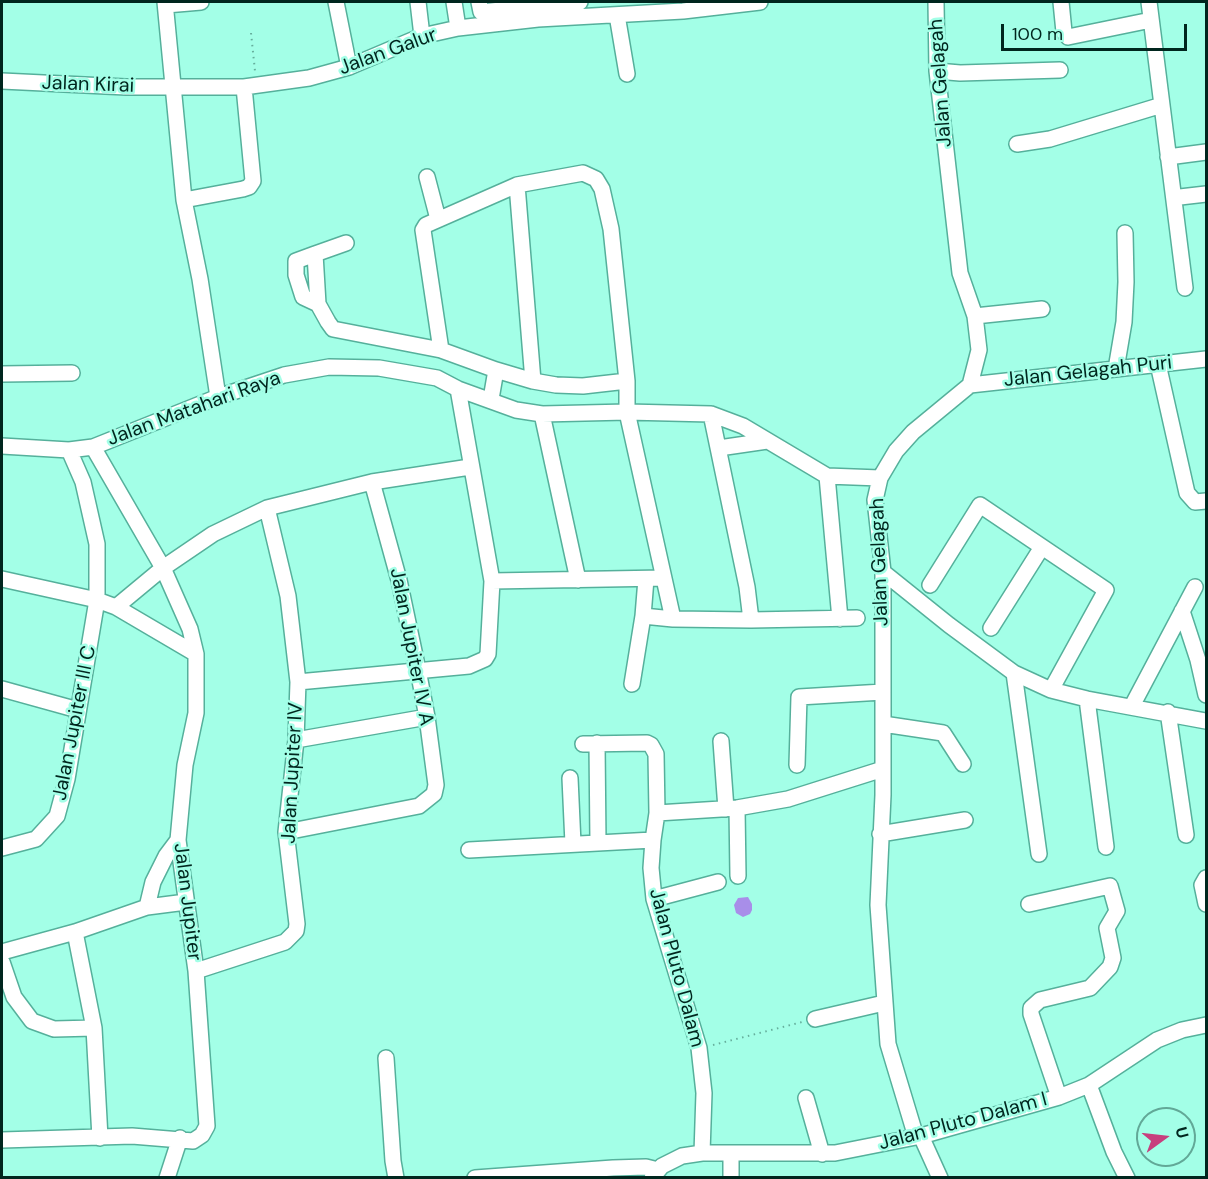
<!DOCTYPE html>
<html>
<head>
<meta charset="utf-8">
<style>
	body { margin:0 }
	#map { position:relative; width:1208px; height:1179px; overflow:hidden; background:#a3ffe7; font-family:"DM Sans",sans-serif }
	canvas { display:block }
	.frame { position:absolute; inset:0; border:3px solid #00261e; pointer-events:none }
	.north { position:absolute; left:1136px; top:1107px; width:60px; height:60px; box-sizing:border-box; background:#a3ffe7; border:2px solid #62a897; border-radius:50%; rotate:75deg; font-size:16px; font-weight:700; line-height:24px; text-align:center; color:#00261e }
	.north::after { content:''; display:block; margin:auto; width:21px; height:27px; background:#c73f7e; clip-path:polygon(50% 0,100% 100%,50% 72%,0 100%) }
	.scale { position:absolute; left:1001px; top:24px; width:186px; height:27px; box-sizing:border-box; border:3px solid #00261e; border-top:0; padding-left:8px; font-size:18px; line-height:21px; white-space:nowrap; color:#00261e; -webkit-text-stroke:4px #a3ffe7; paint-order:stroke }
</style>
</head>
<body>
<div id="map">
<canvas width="1208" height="1179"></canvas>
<div class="frame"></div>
<div class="north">U</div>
<div class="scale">100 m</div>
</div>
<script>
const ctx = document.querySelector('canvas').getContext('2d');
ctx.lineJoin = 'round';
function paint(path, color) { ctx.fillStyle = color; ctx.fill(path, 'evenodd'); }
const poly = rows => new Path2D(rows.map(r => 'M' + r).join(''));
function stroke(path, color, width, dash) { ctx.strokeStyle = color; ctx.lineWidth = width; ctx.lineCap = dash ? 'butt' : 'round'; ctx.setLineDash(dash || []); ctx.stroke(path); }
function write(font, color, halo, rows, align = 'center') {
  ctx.font = font + ' "DM Sans",sans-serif'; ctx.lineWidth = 5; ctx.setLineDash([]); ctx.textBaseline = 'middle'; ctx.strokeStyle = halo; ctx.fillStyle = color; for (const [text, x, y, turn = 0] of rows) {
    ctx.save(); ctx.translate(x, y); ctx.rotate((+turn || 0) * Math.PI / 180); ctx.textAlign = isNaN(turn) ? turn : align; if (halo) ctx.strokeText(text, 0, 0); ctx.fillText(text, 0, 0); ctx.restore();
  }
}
paint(poly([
	[748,897,752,904,752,910,750,914,743,917,736,913,734,905,738,898]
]), '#a88ee9');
const minor = poly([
	[165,2,184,200,200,279,218,397],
	[336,2,349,67],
	[418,2,422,36],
	[454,2,458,28],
	[479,2,481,12,580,2],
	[1061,2,1064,32,1068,37,1151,20],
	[1149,2,1185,288],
	[166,5,201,2],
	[617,15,627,74],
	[937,71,960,73,1060,70],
	[2,81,126,87,244,87,309,78,349,67,422,36,458,28,538,19,683,11,760,2],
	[1017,144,1050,139,1162,105],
	[1168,157,1206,152],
	[427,177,438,219],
	[517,185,533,381],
	[1180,197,1206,194],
	[184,200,243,189,249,187,253,181,244,87],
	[346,243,315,254,318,304,328,322,333,329,441,350,496,370],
	[315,254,296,261,296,275,303,297,318,304],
	[975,316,1042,309],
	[441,350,423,230,426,225,517,185,583,173,596,179,602,189,611,229,627,381],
	[1158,364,1187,493,1195,502,1206,501],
	[1116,369,1124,322,1126,282,1125,233],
	[2,374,72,373],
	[970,385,1206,359],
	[491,399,496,370,533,381,556,385,583,386,627,381,627,412,711,414,743,426,827,476,880,478],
	[542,414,578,580],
	[711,414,747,587,751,620],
	[2,446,69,450,93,447,218,397,284,375,329,367,379,368,437,378,458,389,516,410,542,414,627,412,673,619],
	[719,448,767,441],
	[827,476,840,619],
	[883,572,949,625,1014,673,1051,690,1087,699,1206,721],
	[2,579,97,600,116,607,196,654],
	[492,581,664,578],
	[930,585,980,505,1106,590,1051,690],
	[116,607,163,568,213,534,267,508,372,482,470,467],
	[1182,611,1198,660,1206,695],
	[643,616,673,619,751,620,857,618],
	[991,628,1042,547],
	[1014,673,1039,854],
	[298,682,469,666,485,659,488,654,492,581,458,389],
	[632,684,643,616,646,579],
	[2,689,78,710],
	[1087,699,1106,847],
	[1132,706,1195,587],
	[1168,712,1186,835],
	[883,724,943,733,963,764],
	[296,740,427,717],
	[721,741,726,809],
	[597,743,598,843],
	[583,744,647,743,651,745,656,754,657,813],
	[797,765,799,697,883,692],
	[570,778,573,844],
	[737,808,738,876],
	[286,832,419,806,434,794,436,785,427,717,418,670,399,580,372,482],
	[880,834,965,820],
	[2,848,36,839,57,816,67,779,97,600,97,544,83,482,69,450],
	[469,850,653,840],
	[1206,878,1202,885,1206,904],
	[654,899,718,882],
	[1029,904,1110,886,1117,911,1107,928,1113,958,1110,967,1090,988,1040,1000,1031,1008,1031,1014,1059,1097],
	[147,907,153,882,166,856,178,840],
	[75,932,94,1028,100,1138],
	[2,952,75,932,147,907,186,902],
	[2,962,14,997,32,1021,54,1029,94,1028],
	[196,971,285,942,296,931,297,924,286,832,296,740,298,682,288,596,267,508],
	[815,1019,884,1003],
	[386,1058,393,1161,396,1178],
	[1089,1085,1114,1152,1127,1178],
	[806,1098,822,1154],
	[921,1136,940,1178],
	[916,1137,888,1044,878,905,883,795,883,572,875,500,880,478,896,451,913,432,970,385,979,350,975,316,960,273,937,71,936,2],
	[2,1140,132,1136,193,1141,202,1135,207,1126,196,971,178,840,185,765,196,713,196,654,190,629,163,568,93,447],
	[702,1153,704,1093,699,1048,654,899,651,868,653,840,657,813,737,808,788,799,883,769],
	[731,1154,731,1178],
	[167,1178,180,1138],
	[475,1178,613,1168,646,1167,658,1170],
	[652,1178,662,1166,682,1156,702,1153,835,1153,921,1136,1059,1097,1089,1085,1157,1040,1182,1030,1206,1025]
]);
stroke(minor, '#55b09b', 18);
stroke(poly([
	[251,33,255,71],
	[713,1045,802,1022]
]), '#66ae9c', 2, [1.5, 4.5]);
stroke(minor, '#fff', 15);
write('20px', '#00261e', '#a3ffe7', [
	["Jalan Galur",388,52,-20],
	["Jalan Gelagah",941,83,-94],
	["Jalan Kirai",88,85,2],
	["Jalan Gelagah Puri",1088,372,-6],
	["Jalan Matahari Raya",194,409,-20],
	["Jalan Gelagah",880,562,-92],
	["Jalan Jupiter IV A",411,647,79],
	["Jalan Jupiter III C",75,723,-79],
	["Jalan Jupiter IV",293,773,-87],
	["Jalan Jupiter",187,902,83],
	["Jalan Pluto Dalam",676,968,75],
	["Jalan Pluto Dalam I",963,1122,-15]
]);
</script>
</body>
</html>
